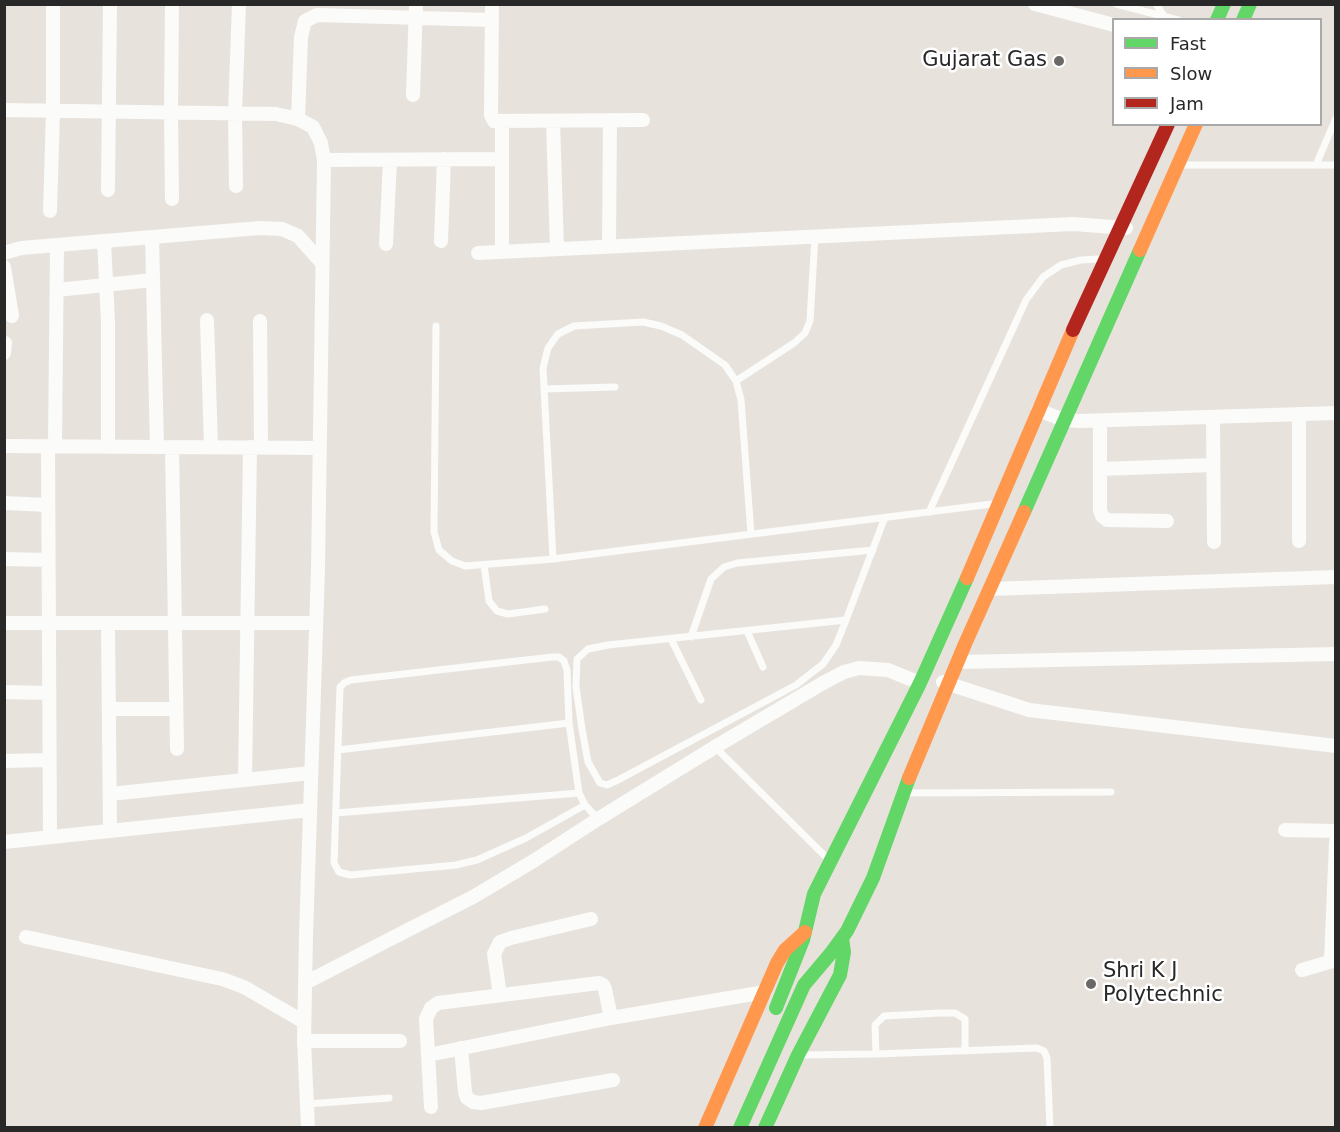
<!DOCTYPE html>
<html>
<head>
<meta charset="utf-8">
<style>
	body { margin:0 }
	#map { position:relative; width:1340px; height:1132px; overflow:hidden; background:#e7e2dc; font-family:"DejaVu Sans",sans-serif }
	canvas { display:block }
	.frame { position:absolute; inset:0; border:6px solid #282828; pointer-events:none }
	.legend { position:absolute; left:1112px; top:18px; width:210px; height:108px; box-sizing:border-box; background:#fff; border:2px solid #a9a9a9; margin:0; padding:8px 10px; list-style:none; font-size:18px; color:#282828 }
	.legend li { display:flex; align-items:center; gap:12px; height:30px }
	.legend b { width:30px; border:2px solid #a9a9a9 }
</style>
</head>
<body>
<div id="map">
<canvas width="1340" height="1132"></canvas>
<div class="frame"></div>
<ul class="legend">
<li><b style="height:8px;background:#63d668"></b>Fast</li>
<li><b style="height:8px;background:#ff974d"></b>Slow</li>
<li><b style="height:8px;background:#b3261e"></b>Jam</li>
</ul>
</div>
<script>
const ctx = document.querySelector('canvas').getContext('2d');
ctx.lineJoin = 'round';
const poly = rows => new Path2D(rows.map(r => 'M' + r).join(''));
function stroke(path, color, width, dash) { ctx.strokeStyle = color; ctx.lineWidth = width; ctx.lineCap = dash ? 'butt' : 'round'; ctx.setLineDash(dash || []); ctx.stroke(path); }
function write(font, color, halo, rows, align = 'center') {
  ctx.font = font + ' "DejaVu Sans",sans-serif'; ctx.lineWidth = 5; ctx.setLineDash([]); ctx.textBaseline = 'middle'; ctx.strokeStyle = halo; ctx.fillStyle = color; for (const [text, x, y, turn = 0] of rows) {
    ctx.save(); ctx.translate(x, y); ctx.rotate((+turn || 0) * Math.PI / 180); ctx.textAlign = isNaN(turn) ? turn : align; if (halo) ctx.strokeText(text, 0, 0); ctx.fillText(text, 0, 0); ctx.restore();
  }
}
stroke(poly([
	[1116,4,1178,20],
	[1156,4,1164,16],
	[1183,165,1336,165],
	[1316,165,1336,118],
	[436,326,434,532,439,550,452,561,465,566,553,559,992,504],
	[736,381,794,343,805,333,810,321,815,236],
	[544,389,615,387],
	[929,512,1026,300,1043,277,1061,265,1081,260,1099,259],
	[553,559,543,368,548,348,558,334,574,326,643,322,661,326,682,335,725,365,736,381,741,400,751,534],
	[484,565,489,601,497,611,508,614,545,609],
	[846,620,608,645,588,649,577,659,576,687,582,729,588,762,600,783,607,785,618,780,796,685,823,664,836,645,846,620,885,517],
	[747,631,763,667],
	[691,637,711,579,724,567,737,563,873,550],
	[671,639,701,700],
	[715,747,826,857],
	[338,750,569,723],
	[909,793,1111,792],
	[585,805,526,838,477,860,456,865,350,875,339,872,334,863,340,687,344,683,351,680,552,657,559,657,564,661,567,670,569,723,579,793,585,805,598,819],
	[336,813,579,793],
	[876,1054,875,1025,884,1016,940,1013,955,1013,965,1019,965,1051],
	[800,1055,876,1054,1037,1048,1044,1051,1047,1058,1050,1128],
	[307,1104,389,1098]
]), '#fbfbfa', 7);
stroke(poly([
	[172,4,171,113,172,199],
	[492,4,491,115,494,121,643,120],
	[1035,4,1114,25],
	[413,95,416,4],
	[4,110,276,114,298,119,313,127,321,143,324,160,318,569,306,935,304,1041,308,1128],
	[298,119,301,37,305,21,317,15,492,20],
	[502,121,502,251],
	[553,121,557,249],
	[324,160,502,159],
	[236,186,235,113,239,4],
	[108,190,110,4],
	[50,211,53,111,53,4],
	[152,237,157,447],
	[104,241,108,322,108,446],
	[441,241,444,159],
	[386,244,390,160],
	[609,246,610,120],
	[4,253,21,248,260,228,282,229,298,236,322,263],
	[478,253,1073,224,1126,228],
	[4,267,12,316],
	[57,290,153,280],
	[207,320,211,447],
	[260,321,261,447],
	[4,353,5,343],
	[1038,410,1064,420,1079,421,1336,413],
	[1213,417,1214,542],
	[1100,421,1100,510,1102,516,1107,520,1167,521],
	[4,446,319,448],
	[48,446,50,836],
	[55,446,57,245],
	[172,447,177,749],
	[1100,469,1213,465],
	[4,503,48,505],
	[1299,541,1299,414],
	[4,559,48,560],
	[990,589,1336,577],
	[4,623,316,623],
	[108,623,110,830],
	[958,662,1336,654],
	[943,682,1029,710,1336,746],
	[4,692,49,693],
	[109,709,176,709],
	[4,761,49,760],
	[245,780,250,447],
	[110,794,311,773],
	[1285,830,1336,831],
	[4,842,310,810],
	[26,937,222,979,244,987,304,1022],
	[1331,961,1336,842],
	[1302,970,1336,960],
	[305,983,404,932,473,897,535,860,598,819,715,747,823,683,844,672,859,668,888,670,920,683],
	[500,995,494,954,500,942,511,938,591,919],
	[304,1041,400,1041],
	[461,1048,465,1092,467,1098,473,1102,481,1103,613,1080],
	[428,1055,611,1018,765,992],
	[431,1107,426,1019,431,1008,438,1003,599,983,603,985,605,989,611,1018]
]), '#fbfbfa', 14);
stroke(poly([
	[1217,20,1224,4],
	[1243,20,1250,4],
	[1024,512,1140,250],
	[776,1008,803,940,814,894,920,683,967,578],
	[740,1128,804,985,831,953,847,931,873,878,909,778],
	[765,1128,798,1055,840,975,844,952,842,938]
]), '#63d668', 14);
stroke(poly([
	[1140,250,1196,124],
	[967,578,1073,330],
	[909,778,965,644,1024,512],
	[705,1128,777,963,785,950,805,932]
]), '#ff974d', 14);
stroke(poly([
	[1073,330,1168,124]
]), '#b3261e', 14);
for (const [x, y, r, color] of [
	[1059,61,6,"#6b6967"],
	[1091,984,6,"#6b6967"]
]) { const dot = new Path2D(); dot.arc(x, y, r, 0, 2 * Math.PI); ctx.fillStyle = color; ctx.fill(dot); stroke(dot, '#fff', 2); }
write('21px', '#282828', '#fff', [
	["Gujarat Gas",1047,61],
	["Shri K J",1103,972,"left"],
	["Polytechnic",1103,996,"left"]
], 'right');
</script>
</body>
</html>
